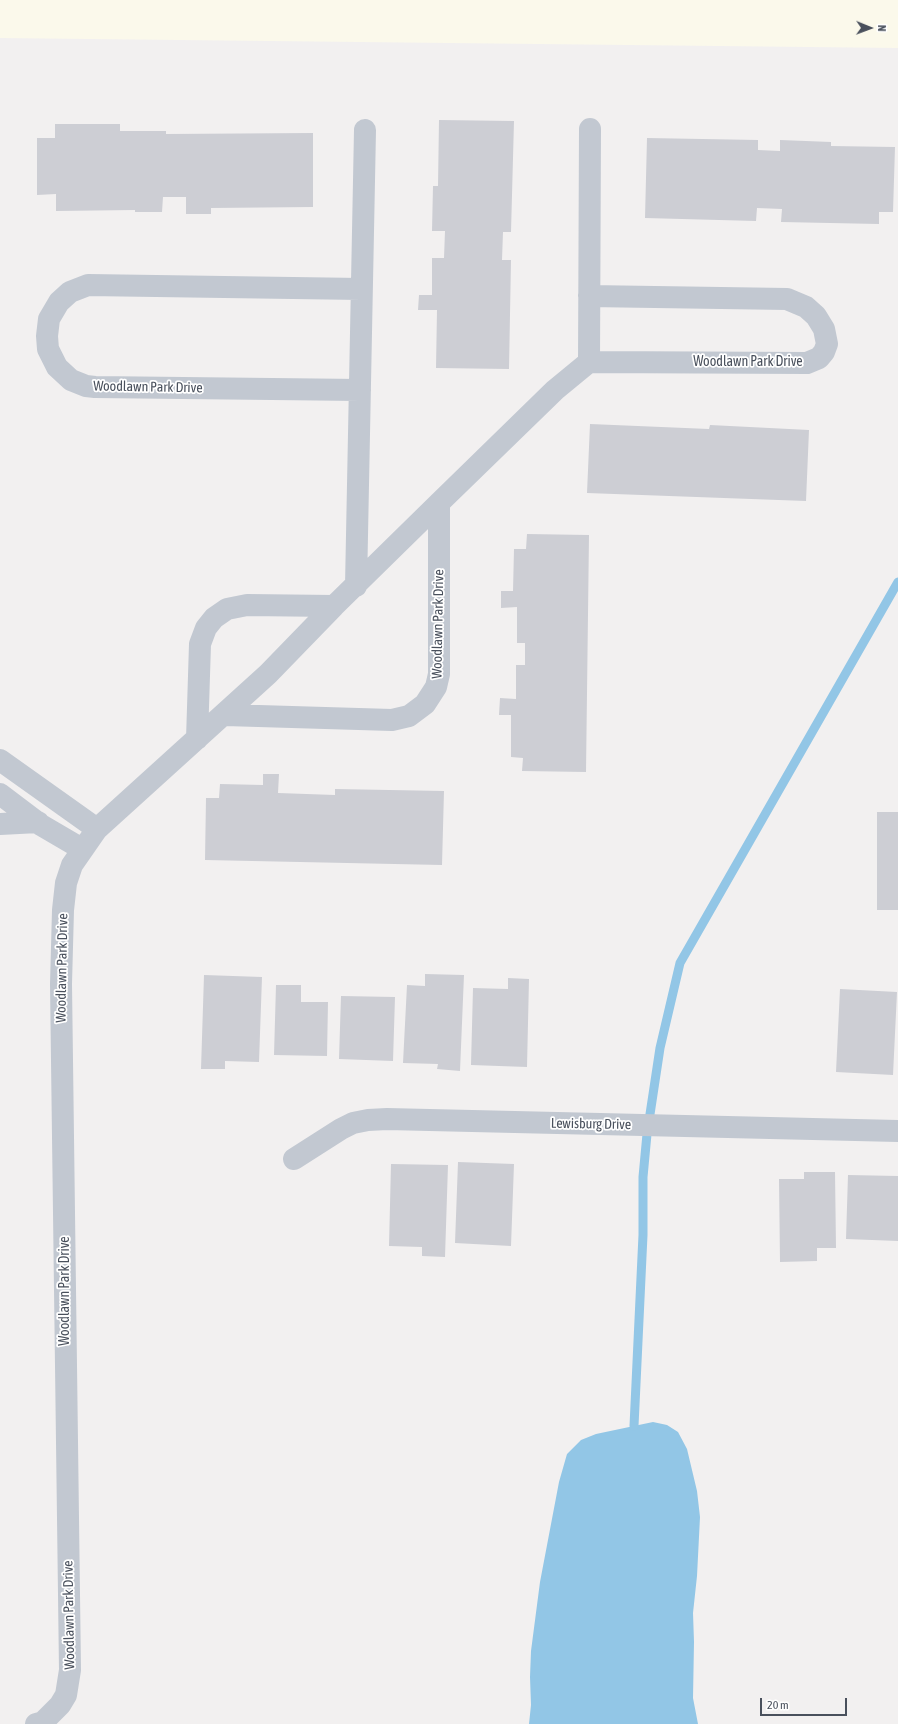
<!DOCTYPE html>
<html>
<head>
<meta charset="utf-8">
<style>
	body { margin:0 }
	#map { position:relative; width:898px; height:1724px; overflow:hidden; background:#f2f0f0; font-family:"Asap Condensed",sans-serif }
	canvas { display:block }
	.north { position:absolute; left:850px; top:8px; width:40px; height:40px; -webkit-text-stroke:3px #fff; paint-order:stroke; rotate:91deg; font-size:11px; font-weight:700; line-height:16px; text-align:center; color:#49505c }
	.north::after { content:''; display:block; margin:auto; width:14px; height:18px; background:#49505c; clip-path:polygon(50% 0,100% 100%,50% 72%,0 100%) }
	.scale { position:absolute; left:760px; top:1698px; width:87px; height:18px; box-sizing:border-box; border:2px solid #49505c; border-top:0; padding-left:5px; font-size:12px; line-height:14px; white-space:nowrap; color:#49505c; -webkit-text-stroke:3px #fff; paint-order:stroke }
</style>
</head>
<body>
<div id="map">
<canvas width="898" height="1724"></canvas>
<div class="north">N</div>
<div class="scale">20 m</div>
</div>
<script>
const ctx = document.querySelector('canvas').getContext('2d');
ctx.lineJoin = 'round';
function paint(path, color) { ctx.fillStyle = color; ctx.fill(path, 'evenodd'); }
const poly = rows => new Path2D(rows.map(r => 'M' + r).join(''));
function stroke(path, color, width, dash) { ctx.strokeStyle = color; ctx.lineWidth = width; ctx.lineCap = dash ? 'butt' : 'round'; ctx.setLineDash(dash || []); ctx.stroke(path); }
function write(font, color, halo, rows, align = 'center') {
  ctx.font = font + ' "Asap Condensed",sans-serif'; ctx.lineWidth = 3.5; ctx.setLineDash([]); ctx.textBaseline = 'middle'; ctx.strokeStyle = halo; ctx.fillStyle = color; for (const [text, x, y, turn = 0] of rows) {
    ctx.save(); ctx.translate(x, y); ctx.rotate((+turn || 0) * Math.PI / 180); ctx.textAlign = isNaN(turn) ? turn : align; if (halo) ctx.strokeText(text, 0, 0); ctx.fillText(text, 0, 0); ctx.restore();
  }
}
paint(poly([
	[0,0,898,0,898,48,0,38]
]), '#fbf9eb');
paint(poly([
	[653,1422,667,1425,678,1432,687,1449,697,1491,700,1517,697,1576,693,1613,694,1642,693,1698,698,1724,529,1724,531,1705,530,1677,531,1651,540,1582,559,1482,567,1454,581,1440,596,1434]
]), '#92c6e6');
stroke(poly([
	[634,1426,643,1235,643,1177,647,1134,660,1048,680,963,898,582]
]), '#92c6e6', 9);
paint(poly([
	[439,120,514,121,511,232,503,232,502,260,511,260,509,369,436,368,437,310,418,310,419,295,432,295,432,258,444,258,445,231,432,231,433,186,438,186],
	[55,124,120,124,120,131,166,131,166,134,313,133,313,207,211,208,211,214,186,214,186,197,163,197,162,212,135,212,135,210,56,211,56,194,37,195,37,138,55,138],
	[647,138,758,140,758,150,780,151,780,140,831,142,831,146,895,147,893,212,879,212,879,224,781,222,782,209,757,208,756,221,645,218],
	[590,424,709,429,710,425,809,430,806,501,587,493],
	[527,534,589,535,586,772,522,771,523,758,511,757,511,715,499,715,500,698,516,699,516,665,525,665,525,643,517,643,517,607,501,608,501,591,513,591,514,549,526,549],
	[263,774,279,774,278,793,335,795,335,789,444,791,442,865,205,860,206,798,219,798,220,784,263,785],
	[877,812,898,812,898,910,877,910],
	[425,974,464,975,460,1071,437,1069,438,1064,403,1063,407,985,425,986],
	[204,975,262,977,259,1062,225,1061,225,1069,201,1069],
	[508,978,529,979,527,1067,471,1065,473,988,508,989],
	[276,985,301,985,301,1002,328,1002,327,1056,274,1055],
	[840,989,897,992,893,1075,836,1072],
	[341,996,395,997,393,1061,339,1059],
	[458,1162,514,1164,511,1246,455,1243],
	[391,1164,448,1165,445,1257,422,1256,422,1247,389,1246],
	[804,1172,835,1172,836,1248,817,1248,817,1261,780,1262,779,1179,804,1179],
	[848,1175,898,1176,898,1241,846,1239]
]), '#cdced4');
stroke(poly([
	[589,296,787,299,806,307,816,316,824,329,827,344,824,352,819,358,807,363,589,362],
	[360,390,95,387,86,386,71,380,57,367,48,349,47,336,49,319,59,302,70,292,88,285,361,289],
	[356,586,365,130],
	[225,715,392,720,409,716,425,704,436,687,439,674,439,503],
	[197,739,200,644,206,628,214,618,227,609,247,605,334,606],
	[0,760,97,829],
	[0,794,41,825,82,849],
	[0,824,38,822],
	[294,1159,341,1129,353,1123,368,1120,387,1119,898,1131],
	[36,1724,43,1722,60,1705,66,1695,70,1670,61,984,63,910,66,883,72,865,97,829,268,674,334,606,439,503,555,390,589,362,590,129]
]), '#c2c8d1', 22);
write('14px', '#49505c', '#fff', [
	["Woodlawn Park Drive",748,362],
	["Woodlawn Park Drive",148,387,1],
	["Woodlawn Park Drive",438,624,-89],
	["Woodlawn Park Drive",62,968,-89],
	["Lewisburg Drive",591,1124,1],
	["Woodlawn Park Drive",65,1291,-90],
	["Woodlawn Park Drive",69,1615,-91]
]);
</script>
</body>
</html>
